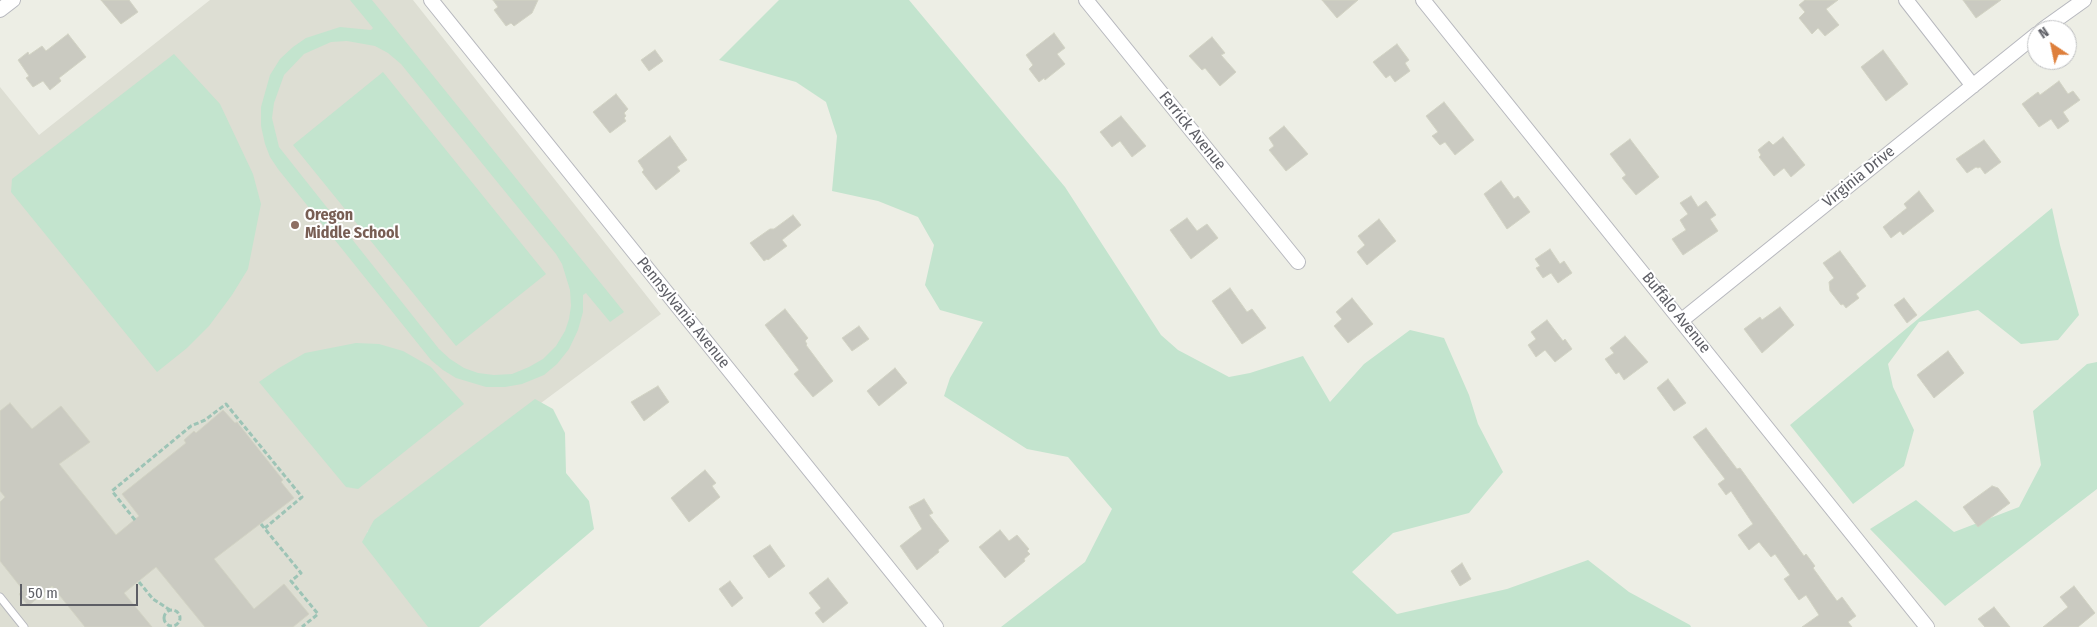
<!DOCTYPE html>
<html>
<head>
<meta charset="utf-8">
<style>
	body { margin:0 }
	#map { position:relative; width:2097px; height:627px; overflow:hidden; background:#edeee5; font-family:"Fira Sans Condensed",sans-serif }
	canvas { display:block }
	.north { position:absolute; left:2027px; top:20px; width:50px; height:50px; box-sizing:border-box; background:#fff; border:1px solid #bebfc1; border-radius:50%; rotate:326deg; font-size:14px; font-weight:700; line-height:20px; text-align:center; color:#5d5e65 }
	.north::after { content:''; display:block; margin:auto; width:18px; height:22px; background:#de7f3b; clip-path:polygon(50% 0,100% 100%,50% 72%,0 100%) }
	.scale { position:absolute; left:20px; top:584px; width:118px; height:22px; box-sizing:border-box; border:2px solid #5d5e65; border-top:0; padding-left:6px; font-size:15px; line-height:18px; white-space:nowrap; color:#5d5e65; -webkit-text-stroke:4px #fff; paint-order:stroke }
</style>
</head>
<body>
<div id="map">
<canvas width="2097" height="627"></canvas>
<div class="north">N</div>
<div class="scale">50 m</div>
</div>
<script>
const ctx = document.querySelector('canvas').getContext('2d');
ctx.lineJoin = 'round';
function paint(path, color) { ctx.fillStyle = color; ctx.fill(path, 'evenodd'); }
const poly = rows => new Path2D(rows.map(r => 'M' + r).join(''));
function stroke(path, color, width, dash) { ctx.strokeStyle = color; ctx.lineWidth = width; ctx.lineCap = dash ? 'butt' : 'round'; ctx.setLineDash(dash || []); ctx.stroke(path); }
function write(font, color, halo, rows, align = 'center') {
  ctx.font = font + ' "Fira Sans Condensed",sans-serif'; ctx.lineWidth = 4; ctx.setLineDash([]); ctx.textBaseline = 'middle'; ctx.strokeStyle = halo; ctx.fillStyle = color; for (const [text, x, y, turn = 0] of rows) {
    ctx.save(); ctx.translate(x, y); ctx.rotate((+turn || 0) * Math.PI / 180); ctx.textAlign = isNaN(turn) ? turn : align; if (halo) ctx.strokeText(text, 0, 0); ctx.fillText(text, 0, 0); ctx.restore();
  }
}
paint(poly([
	[210,0,413,0,661,314,367,532,441,627,0,627,0,87,39,135]
]), '#ddded3');
paint(poly([
	[350,0,372,0,624,312,610,322,586,293,583,295,583,312,578,330,569,349,557,364,544,375,522,384,505,387,486,387,456,378,443,370,431,360,278,169,270,157,265,144,261,126,261,107,270,75,280,59,293,47,306,38,340,27,371,30,373,28],
	[347,41,375,46,388,53,401,64,556,254,562,264,570,290,571,306,569,319,565,331,556,346,543,359,529,367,512,374,494,375,478,373,464,368,450,359,439,349,279,147,272,118,274,103,284,75,304,54,331,42],
	[779,0,909,0,1065,187,1161,335,1178,350,1229,377,1250,373,1303,356,1330,402,1364,364,1410,330,1444,338,1469,395,1478,424,1503,472,1469,513,1393,533,1352,572,1397,614,1507,589,1588,560,1629,592,1690,625,1691,627,1001,627,1085,562,1112,509,1068,457,1027,449,944,396,950,378,983,322,940,310,925,285,934,245,918,217,878,201,832,191,837,136,826,102,796,82,719,60],
	[174,54,220,104,253,174,261,204,248,269,232,295,209,326,187,348,157,372,11,192,12,179],
	[383,72,546,274,456,346,293,145],
	[2052,208,2060,245,2079,315,2058,340,2021,344,1978,310,1919,322,1888,364,1893,387,1914,430,1904,466,1853,504,1790,425],
	[356,343,379,344,403,351,431,367,464,404,358,489,346,487,259,382,279,368,305,353],
	[2097,362,2097,489,1945,606,1870,529,1916,500,1954,532,2019,507,2041,465,2033,411,2087,364],
	[535,399,553,409,565,433,566,473,589,501,594,529,479,627,428,627,362,542,374,520]
]), '#c3e4ce');
const building = poly([
	[101,0,129,0,138,12,121,24,101,0],
	[493,0,538,0,532,13,514,26,511,23,506,26,494,10,498,7,493,0],
	[1322,0,1358,0,1337,18,1322,0],
	[1805,0,1838,0,1826,9,1839,25,1825,36,1818,28,1812,34,1799,18,1805,12,1799,5,1805,0],
	[1963,0,2001,0,1976,18,1963,0],
	[1054,33,1065,48,1057,54,1065,64,1045,80,1044,78,1039,82,1029,69,1033,65,1026,55,1054,33],
	[68,34,86,57,59,78,61,81,50,90,43,81,33,87,26,78,29,76,18,60,28,52,29,55,42,46,46,51,68,34],
	[1212,37,1225,53,1221,55,1236,72,1220,86,1205,68,1202,70,1189,56,1212,37],
	[1397,44,1409,60,1405,63,1410,71,1395,82,1390,75,1386,78,1373,62,1397,44],
	[655,50,663,61,649,71,641,60,655,50],
	[1883,50,1908,84,1886,101,1861,67,1883,50],
	[2059,81,2068,94,2073,91,2080,100,2063,112,2069,121,2058,129,2051,119,2039,127,2022,104,2038,92,2040,95,2059,81],
	[616,94,628,109,624,113,626,116,624,118,626,121,610,133,593,112,616,94],
	[1444,102,1474,140,1455,155,1445,142,1440,145,1432,136,1438,132,1426,116,1444,102],
	[1121,116,1146,146,1132,157,1120,141,1112,147,1100,132,1121,116],
	[1284,126,1308,154,1286,171,1269,150,1274,146,1269,138,1284,126],
	[670,136,687,160,677,167,680,171,656,190,642,172,644,170,638,161,670,136],
	[1783,137,1805,165,1791,177,1784,168,1774,176,1759,157,1761,155,1758,150,1769,141,1773,145,1783,137],
	[1630,139,1659,177,1636,195,1622,178,1626,175,1610,154,1630,139],
	[1984,140,2001,162,1985,174,1980,167,1978,168,1976,167,1967,173,1956,159,1984,140],
	[1501,181,1514,199,1518,196,1530,212,1507,229,1484,194,1501,181],
	[1919,191,1934,211,1903,235,1900,231,1891,238,1883,227,1907,208,1904,204,1919,191],
	[1691,196,1698,207,1706,201,1716,215,1710,219,1718,231,1683,255,1672,239,1686,230,1680,220,1688,214,1680,203,1691,196],
	[793,215,801,225,782,240,787,246,768,260,767,259,764,261,750,243,770,229,774,229,793,215],
	[1187,218,1197,231,1207,224,1218,238,1191,259,1170,230,1187,218],
	[1379,219,1396,241,1367,265,1357,252,1365,245,1358,236,1379,219],
	[1550,249,1560,264,1564,261,1572,273,1558,283,1551,273,1543,278,1536,268,1540,266,1535,259,1550,249],
	[1840,251,1866,286,1856,294,1859,298,1846,308,1843,304,1841,305,1830,291,1829,282,1834,278,1823,263,1840,251],
	[1230,288,1247,312,1252,309,1266,328,1242,344,1212,301,1230,288],
	[1352,298,1373,324,1348,343,1334,326,1342,319,1336,312,1352,298],
	[1904,298,1917,315,1907,323,1894,305,1904,298],
	[1780,307,1794,325,1762,353,1744,329,1760,317,1762,320,1780,307],
	[785,309,808,338,805,341,807,344,806,345,833,381,813,397,794,374,799,370,765,325,785,309],
	[1547,320,1563,341,1565,339,1572,349,1555,362,1545,350,1536,357,1528,345,1536,339,1531,332,1547,320],
	[859,326,869,339,852,351,842,338,859,326],
	[1625,336,1648,362,1624,380,1619,372,1616,374,1605,359,1614,353,1610,348,1625,336],
	[1948,351,1964,373,1934,398,1917,375,1948,351],
	[895,368,907,383,879,406,867,391,895,368],
	[1668,379,1686,403,1674,411,1657,388,1668,379],
	[658,386,669,402,644,421,631,402,658,386],
	[10,403,32,429,61,406,90,442,59,464,116,535,139,516,122,494,186,443,184,440,194,431,196,433,223,410,235,423,237,422,283,480,281,482,294,498,214,559,254,609,284,584,309,614,293,627,205,627,156,567,124,593,152,627,85,627,52,586,28,606,19,594,23,590,0,561,0,502,5,497,0,491,0,411,10,403],
	[1706,428,1737,469,1740,468,1804,556,1806,554,1815,566,1813,568,1837,601,1842,597,1856,616,1848,622,1852,627,1802,627,1819,615,1806,595,1799,600,1784,579,1790,575,1775,554,1771,557,1759,542,1749,550,1738,535,1753,524,1731,491,1726,495,1718,484,1725,479,1693,437,1706,428],
	[705,470,716,483,712,486,720,497,689,522,671,498,705,470],
	[1992,486,1998,488,2010,503,1978,527,1963,507,1992,486],
	[924,499,933,513,929,515,949,541,938,550,939,552,917,570,900,546,922,529,909,507,924,499],
	[1000,530,1009,541,1017,535,1029,549,1027,551,1030,554,1024,559,1025,561,1005,578,979,547,1000,530],
	[770,545,785,566,769,578,753,556,770,545],
	[1462,563,1471,579,1460,586,1451,571,1462,563],
	[828,578,848,603,823,623,815,613,821,608,809,593,828,578],
	[730,581,743,598,732,607,719,589,730,581],
	[2074,586,2095,613,2078,627,2043,627,2068,607,2060,597,2074,586],
	[1994,607,2010,627,1985,627,1978,619,1994,607]
]);
paint(building, '#cacac1');
stroke(building, '#d2d3c4', 1);
const lane = poly([
	[0,597,24,627]
]);
const street = poly([
	[431,0,936,627],
	[1086,0,1298,262],
	[1423,0,1927,627],
	[1906,0,1973,86],
	[0,10,13,0],
	[2042,30,2084,0],
	[1682,320,2037,34]
]);
stroke(lane, '#b7b8be', 9);
stroke(street, '#b7b8be', 16);
stroke(poly([
	[135,520,112,491,191,426,205,420,226,404,302,497,265,528],
	[261,524,301,573,291,581,318,614,302,627],
	[139,582,153,599,170,610],
	'164 618a8 8 0 1 1 16 0a8 8 0 1 1-16 0Z'
]), '#9dc4b6', 3, [5, 2.5]);
stroke(lane, '#fff', 7);
stroke(street, '#fff', 14);
for (const [x, y, r, color] of [
	[295,225,5,"#8d6e63"]
]) { const dot = new Path2D(); dot.arc(x, y, r, 0, 2 * Math.PI); ctx.fillStyle = color; ctx.fill(dot); stroke(dot, '#fff', 2); }
write('16px', '#5d5e65', '#fff', [
	["Ferrick Avenue",1192,131,51],
	["Virginia Drive",1859,177,-39],
	["Pennsylvania Avenue",683,313,51],
	["Buffalo Avenue",1676,313,51]
]);
write('bold 16px', '#785e54', '#fff', [
	["Oregon",305,216],
	["Middle School",305,234]
], 'left');
</script>
</body>
</html>
